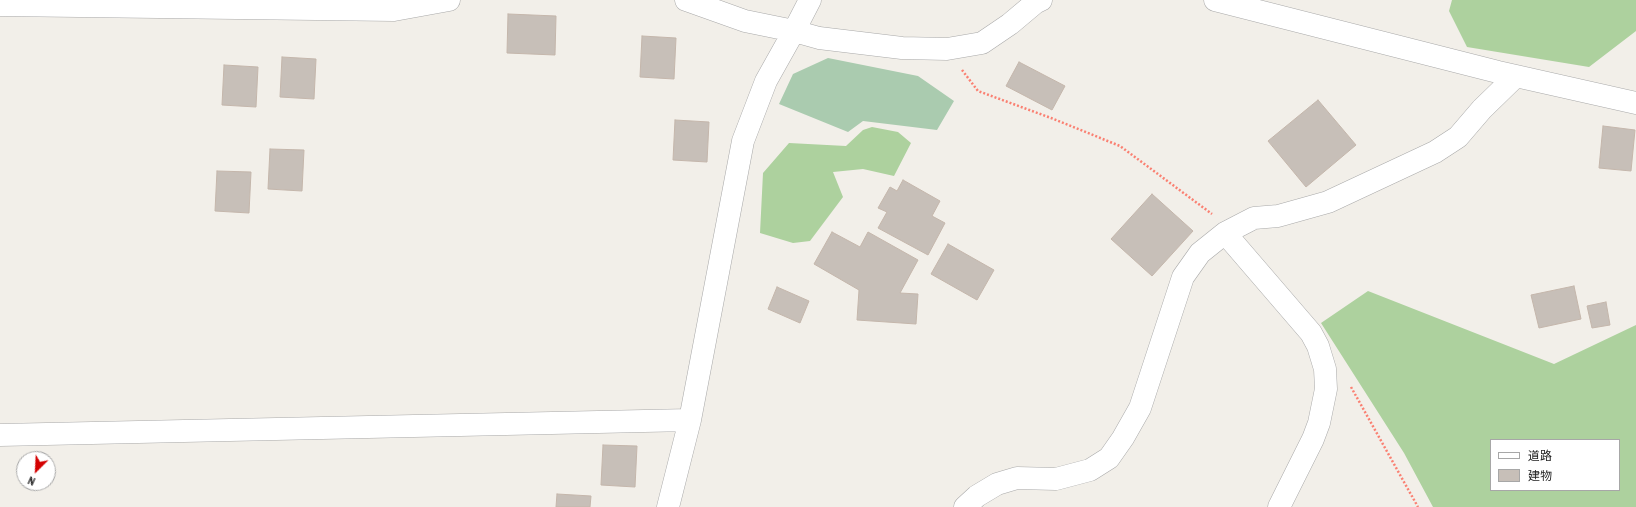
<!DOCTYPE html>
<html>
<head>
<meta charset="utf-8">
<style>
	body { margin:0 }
	#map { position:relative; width:1636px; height:507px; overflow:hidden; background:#f2efe9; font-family:"Archivo Narrow","Noto Sans JP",sans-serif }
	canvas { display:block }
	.legend { position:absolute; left:1490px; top:439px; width:130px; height:52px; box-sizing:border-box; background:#fff; border:1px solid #a7a7a7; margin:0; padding:5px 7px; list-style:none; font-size:12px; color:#222 }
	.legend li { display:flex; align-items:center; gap:8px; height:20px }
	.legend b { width:20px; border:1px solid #a7a7a7 }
	.north { position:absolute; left:16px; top:451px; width:40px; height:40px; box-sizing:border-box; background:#fff; border:1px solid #a7a7a7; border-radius:50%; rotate:204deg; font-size:11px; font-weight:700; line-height:16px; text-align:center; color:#222 }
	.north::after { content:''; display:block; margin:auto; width:14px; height:18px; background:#d40000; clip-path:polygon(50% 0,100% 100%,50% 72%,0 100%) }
</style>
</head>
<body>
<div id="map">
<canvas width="1636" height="507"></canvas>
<ul class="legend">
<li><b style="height:5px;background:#fff"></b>道路</li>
<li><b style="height:11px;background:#c7bfb8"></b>建物</li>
</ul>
<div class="north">N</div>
</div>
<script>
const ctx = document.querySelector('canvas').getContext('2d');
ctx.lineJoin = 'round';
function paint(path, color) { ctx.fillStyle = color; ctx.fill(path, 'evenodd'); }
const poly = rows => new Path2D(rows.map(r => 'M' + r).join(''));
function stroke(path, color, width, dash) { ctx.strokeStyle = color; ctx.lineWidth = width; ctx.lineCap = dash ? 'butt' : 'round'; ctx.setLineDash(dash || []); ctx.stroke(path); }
paint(poly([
	[1452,0,1636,0,1636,31,1589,67,1467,47,1449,11],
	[872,127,898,132,911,143,894,176,863,169,833,172,843,197,810,241,793,243,760,233,763,173,789,143,846,146,863,130],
	[1368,291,1554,364,1636,325,1636,507,1433,507,1404,453,1321,323],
	[1491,440,1619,440,1619,490,1491,490]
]), '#add19e');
paint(poly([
	[828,58,918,76,954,101,937,130,863,121,848,132,779,104,793,74]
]), '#aacbaf');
const building = poly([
	[508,14,556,16,555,55,507,53,508,14],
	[642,36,676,38,674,79,640,77,642,36],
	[282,57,316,59,314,99,280,97,282,57],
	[1019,62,1065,86,1052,110,1006,86,1019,62],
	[224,65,258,67,256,107,222,105,224,65],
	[1318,100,1356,145,1306,187,1268,141,1318,100],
	[675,120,709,122,707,162,673,160,675,120],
	[1603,126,1635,130,1631,171,1599,168,1603,126],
	[270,149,304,150,302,191,268,189,270,149],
	[217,171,251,172,249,213,215,211,217,171],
	[903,180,940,201,932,216,945,223,928,255,878,228,887,212,878,208,890,187,897,191,903,180],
	[1152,194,1193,231,1152,276,1111,239,1152,194],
	[832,232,860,247,868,232,918,260,900,293,918,294,916,324,857,320,859,290,814,264,832,232],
	[948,244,994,270,977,300,931,274,948,244],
	[1574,286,1581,319,1539,328,1531,295,1574,286],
	[777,287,809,301,800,323,768,309,777,287],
	[1606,302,1610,325,1592,328,1587,306,1606,302],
	[603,445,637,446,635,487,601,485,603,445],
	[557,494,591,496,590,507,556,507,557,494]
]);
paint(building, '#c7bfb8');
stroke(building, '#c4b6ab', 1);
const minor = poly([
	[686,0,745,21,794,31,810,0],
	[1215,0,1498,72,1636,103],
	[0,5,394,10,449,0],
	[1225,233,1311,333,1318,346,1325,369,1326,389,1319,423,1313,439,1279,507],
	[0,435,690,420],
	[668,507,690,420,743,141,766,81,794,31,819,38,902,48,947,49,982,43,1010,24,1035,3,1041,0],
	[965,507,977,496,997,484,1017,478,1056,479,1090,470,1109,458,1123,438,1140,408,1183,277,1200,253,1225,233,1254,218,1278,216,1328,202,1435,152,1458,137,1482,109,1516,76]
]);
stroke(minor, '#a9a9a9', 23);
stroke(poly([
	[962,70,978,91,1051,118,1120,146,1212,214],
	[1351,387,1418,507]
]), '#fa8072', 2.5, [2, 2]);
stroke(minor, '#fff', 22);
</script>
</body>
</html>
